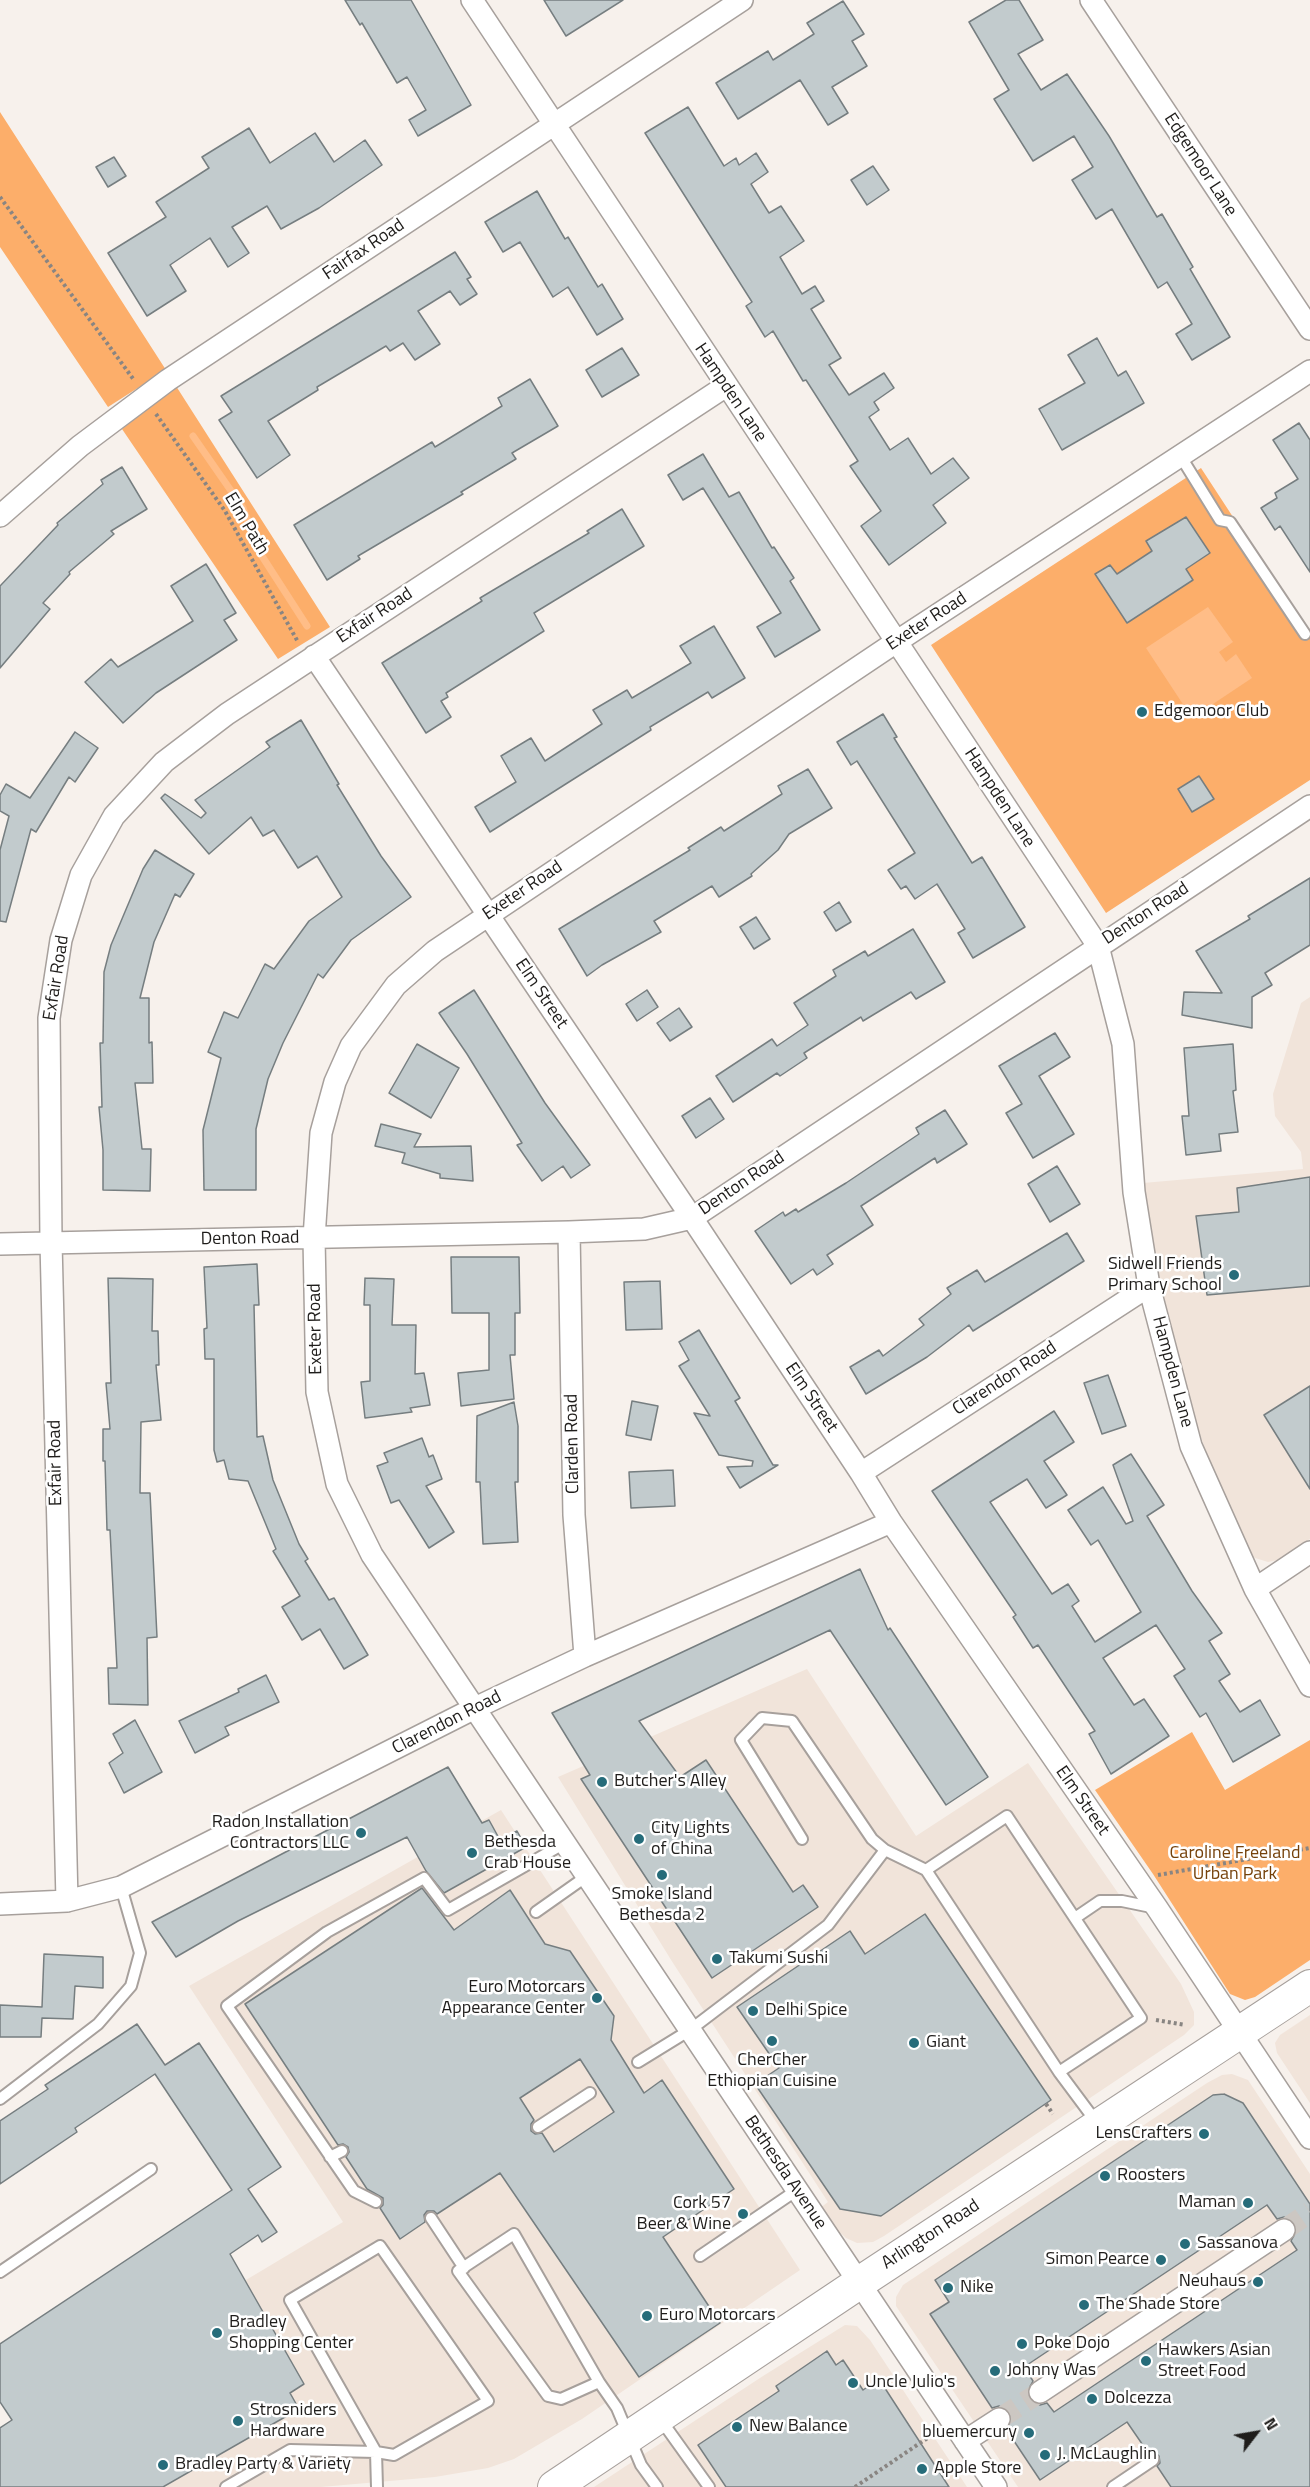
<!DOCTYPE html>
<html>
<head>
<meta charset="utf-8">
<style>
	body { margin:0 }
	#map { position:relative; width:1310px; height:2487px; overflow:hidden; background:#f7f1ec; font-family:"Titillium Web",sans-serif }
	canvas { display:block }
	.north { position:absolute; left:1226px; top:2403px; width:60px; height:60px; -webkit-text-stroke:4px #fff; paint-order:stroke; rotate:59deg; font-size:16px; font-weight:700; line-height:24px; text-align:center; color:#1f1d1b }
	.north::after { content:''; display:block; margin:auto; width:21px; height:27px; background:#1f1d1b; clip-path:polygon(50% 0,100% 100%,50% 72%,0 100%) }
</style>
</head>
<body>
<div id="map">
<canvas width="1310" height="2487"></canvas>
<div class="north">N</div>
</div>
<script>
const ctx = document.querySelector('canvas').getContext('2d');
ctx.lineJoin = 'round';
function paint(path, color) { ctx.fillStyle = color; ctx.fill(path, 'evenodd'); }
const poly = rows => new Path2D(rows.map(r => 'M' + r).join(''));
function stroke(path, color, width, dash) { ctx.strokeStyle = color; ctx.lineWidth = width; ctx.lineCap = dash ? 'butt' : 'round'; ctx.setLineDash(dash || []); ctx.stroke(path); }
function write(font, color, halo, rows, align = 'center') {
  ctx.font = font + ' "Titillium Web",sans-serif'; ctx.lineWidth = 5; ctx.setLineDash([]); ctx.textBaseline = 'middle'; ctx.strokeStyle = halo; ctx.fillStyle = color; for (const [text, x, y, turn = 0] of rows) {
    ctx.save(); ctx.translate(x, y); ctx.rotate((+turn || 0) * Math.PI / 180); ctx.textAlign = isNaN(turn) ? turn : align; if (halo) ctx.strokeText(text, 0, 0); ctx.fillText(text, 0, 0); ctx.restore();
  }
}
paint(poly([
	[1310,997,1310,1539,1278,1560,1268,1562,1252,1557,1246,1549,1226,1503,1188,1404,1164,1311,1150,1238,1143,1183,1303,1169,1301,1152,1275,1116,1273,1094,1301,1003],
	[807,1669,916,1836,1028,1763,1181,1984,1194,2012,1194,2025,1184,2035,884,2236,873,2242,857,2243,846,2238,834,2227,820,2208,828,2202,673,1963,558,1777],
	[501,1810,800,2270,582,2419,514,2459,488,2468,435,2477,321,2487,0,2487,0,2427,343,2222,189,1986],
	[1310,2015,1310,2103,1277,2053,1275,2043,1280,2035],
	[1232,2074,1248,2080,1310,2174,1310,2487,1018,2487,900,2312,896,2306,896,2297,903,2285,1207,2083,1222,2075],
	[845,2325,857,2326,870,2340,967,2487,594,2487,763,2376]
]), '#f1e4da');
paint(poly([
	[0,112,166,370,108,407,0,247],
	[176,386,330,627,278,659,122,429],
	[1201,468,1310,635,1310,780,1106,913,931,645],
	[1192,1732,1225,1790,1310,1740,1310,1960,1255,1997,1245,2000,1230,1994,1153,1874,1095,1790]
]), '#fcae6a');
paint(poly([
	[1208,607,1233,642,1219,652,1226,662,1236,654,1252,678,1192,718,1146,648]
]), '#ffbd87');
stroke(poly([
	[193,436,243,508,260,553,307,626]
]), '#ffbd87', 7);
const building = poly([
	[345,0,411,0,471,105,418,136,409,120,426,110,407,77,397,83,362,23,360,25,345,0],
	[544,0,623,0,566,36,544,0],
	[1006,0,1019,0,1043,40,1018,54,1041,90,1067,74,1109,136,1157,217,1162,214,1193,267,1190,269,1230,337,1192,360,1176,334,1192,324,1167,282,1158,288,1112,209,1096,219,1072,180,1093,167,1074,136,1033,161,994,99,1009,90,969,22,1006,0],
	[843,1,864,34,852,41,867,66,832,87,848,113,828,125,800,80,738,119,716,83,768,51,773,60,814,34,807,23,843,1],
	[688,107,724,166,736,158,739,165,756,153,768,172,751,184,769,213,781,206,804,241,780,257,802,294,815,286,824,301,811,309,841,358,829,365,849,395,884,373,894,388,874,402,879,410,869,417,890,450,908,438,931,474,953,458,969,478,933,505,946,523,889,565,861,526,881,511,850,466,858,461,806,380,803,381,773,331,765,337,746,306,752,302,645,133,688,107],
	[249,128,270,163,315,133,334,162,365,140,382,165,319,208,281,229,267,206,232,227,249,253,228,267,210,238,170,265,186,291,147,316,108,253,166,217,156,202,209,168,202,157,249,128],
	[114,157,126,176,108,187,96,167,114,157],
	[873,166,889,190,867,205,851,180,873,166],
	[537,191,565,239,568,237,598,287,602,284,623,319,597,335,568,287,553,297,520,242,503,252,485,222,537,191],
	[455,252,471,277,467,279,477,294,460,305,450,291,418,311,440,344,415,360,403,343,390,351,386,346,317,387,318,390,268,421,290,455,257,478,219,420,232,412,221,396,455,252],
	[1097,338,1118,376,1126,371,1144,403,1062,450,1039,409,1085,383,1068,355,1097,338],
	[622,348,639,375,602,397,586,370,622,348],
	[530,379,558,426,512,453,516,459,461,492,463,494,358,556,360,559,327,580,294,525,432,442,435,447,502,406,498,398,530,379],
	[1299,423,1310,440,1310,572,1280,526,1275,530,1261,508,1277,498,1275,493,1298,479,1273,440,1299,423],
	[703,454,729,497,739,492,772,548,774,547,794,578,790,581,820,630,775,657,757,627,781,613,703,488,683,500,668,475,703,454],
	[122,467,147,509,111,531,114,534,69,572,70,574,43,603,50,609,0,668,0,586,58,525,57,523,103,484,101,480,122,467],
	[622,509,644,546,534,613,544,631,446,693,448,697,441,701,451,717,426,733,382,663,482,601,480,598,589,533,587,531,622,509],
	[1186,517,1210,553,1186,569,1193,580,1127,623,1095,574,1110,565,1117,574,1152,551,1146,541,1186,517],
	[206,564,236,613,224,620,237,640,156,693,123,723,85,682,111,659,118,667,193,621,171,586,206,564],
	[714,626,745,678,712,698,708,692,650,727,651,730,490,832,475,807,516,782,501,756,531,738,545,761,602,724,593,710,627,690,632,698,691,663,680,646,714,626],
	[883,714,897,737,894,738,972,863,982,857,1025,927,973,958,958,933,965,929,937,884,915,899,906,886,901,889,888,870,915,853,857,761,851,765,837,742,883,714],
	[301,720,339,784,337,785,381,856,411,897,351,940,323,978,318,974,283,1043,268,1079,256,1129,256,1190,204,1190,203,1130,221,1058,208,1052,224,1012,238,1018,265,964,274,969,309,921,342,897,317,856,298,868,274,830,263,836,251,817,209,854,161,798,165,794,201,818,206,813,195,800,270,747,266,742,301,720],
	[75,732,98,748,75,782,69,777,36,832,31,829,6,922,0,921,0,850,9,816,0,811,0,795,6,784,30,798,75,732],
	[808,769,832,808,789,834,778,850,751,874,752,876,719,897,712,886,654,921,661,932,602,965,587,976,559,929,690,850,688,848,721,827,724,831,782,794,778,786,808,769],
	[1199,776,1214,799,1192,812,1178,789,1199,776],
	[155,850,194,874,180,897,175,894,154,942,140,998,149,998,149,1043,152,1042,153,1083,135,1083,142,1149,151,1149,150,1191,103,1190,103,1150,99,1107,102,1107,100,1043,103,1043,104,972,111,945,143,869,155,850],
	[1310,878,1310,945,1265,973,1272,985,1252,997,1252,1028,1182,1015,1184,992,1222,993,1196,951,1250,919,1248,916,1310,878],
	[839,902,851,922,836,931,824,912,839,902],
	[756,917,770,939,754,949,740,927,756,917],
	[913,929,945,982,916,999,911,992,863,1021,861,1017,804,1053,807,1058,780,1076,777,1073,733,1102,716,1076,772,1039,777,1046,808,1025,794,1003,836,976,833,970,865,951,868,956,913,929],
	[474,990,545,1103,590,1165,571,1178,563,1166,542,1181,517,1145,522,1143,467,1054,439,1013,474,990],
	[647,990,658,1007,637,1021,626,1004,647,990],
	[679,1008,692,1027,670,1041,657,1023,679,1008],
	[1055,1033,1070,1057,1039,1076,1074,1134,1033,1158,1006,1113,1022,1104,999,1066,1055,1033],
	[417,1044,459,1068,431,1118,389,1093,417,1044],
	[1233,1044,1236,1090,1233,1091,1238,1132,1219,1134,1221,1151,1186,1155,1182,1116,1189,1116,1184,1048,1233,1044],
	[710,1098,724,1119,696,1138,682,1116,710,1098],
	[945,1110,967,1144,937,1163,935,1158,861,1206,873,1225,827,1255,833,1264,817,1275,813,1269,791,1284,755,1231,783,1212,785,1216,796,1209,798,1212,846,1183,919,1134,916,1128,945,1110],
	[381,1124,421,1134,414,1147,471,1146,473,1181,440,1178,440,1174,402,1163,405,1153,375,1146,381,1124],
	[1057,1166,1080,1204,1050,1222,1028,1184,1057,1166],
	[1310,1177,1310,1286,1207,1295,1196,1216,1239,1212,1237,1188,1310,1177],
	[1067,1233,1084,1261,973,1331,969,1325,927,1357,866,1394,850,1367,879,1350,883,1356,924,1325,919,1319,951,1294,947,1288,977,1270,985,1282,1067,1233],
	[451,1257,519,1257,520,1313,515,1313,515,1355,510,1355,514,1399,461,1406,458,1373,489,1370,489,1313,452,1313,451,1257],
	[257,1264,259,1305,254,1305,257,1437,263,1436,273,1480,299,1544,308,1559,305,1561,329,1600,334,1598,368,1655,344,1669,320,1629,302,1640,282,1607,300,1596,273,1551,276,1549,248,1481,229,1479,224,1460,217,1462,214,1450,214,1359,205,1359,204,1329,207,1328,204,1267,257,1264],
	[108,1278,153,1279,152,1331,158,1331,159,1365,156,1365,161,1420,141,1422,140,1493,150,1493,157,1637,147,1638,148,1705,109,1704,108,1668,117,1668,110,1530,107,1530,105,1461,103,1461,103,1429,110,1429,106,1383,111,1383,108,1278],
	[365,1278,394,1279,392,1325,416,1325,415,1374,424,1373,430,1405,410,1408,412,1412,365,1418,361,1382,370,1381,370,1305,364,1305,365,1278],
	[660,1281,662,1329,626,1330,624,1282,660,1281],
	[699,1330,740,1398,735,1401,773,1465,778,1465,740,1488,727,1467,752,1466,753,1461,719,1455,694,1413,710,1416,679,1366,689,1360,679,1342,699,1330],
	[1108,1375,1126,1426,1102,1434,1084,1383,1108,1375],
	[1310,1386,1310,1489,1264,1415,1310,1386],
	[632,1401,658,1406,651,1440,626,1435,632,1401],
	[514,1402,518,1426,518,1482,515,1482,518,1542,483,1544,480,1482,476,1482,477,1416,514,1402],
	[1054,1411,1074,1442,1044,1461,1067,1495,1046,1508,1027,1479,990,1502,1052,1594,1068,1584,1079,1601,1072,1606,1095,1642,1141,1612,1098,1540,1091,1545,1068,1510,1103,1487,1126,1524,1133,1521,1113,1465,1131,1454,1164,1505,1147,1516,1192,1591,1222,1633,1209,1641,1230,1674,1219,1681,1240,1712,1260,1700,1280,1735,1233,1762,1206,1713,1200,1717,1174,1676,1185,1669,1156,1625,1103,1658,1134,1705,1144,1699,1169,1736,1111,1774,1089,1734,1095,1731,1038,1645,1033,1648,1013,1617,1016,1615,932,1491,1054,1411],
	[422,1438,429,1457,433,1455,442,1479,426,1486,454,1532,429,1548,399,1500,391,1503,377,1466,388,1462,384,1453,422,1438],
	[673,1470,675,1506,631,1508,629,1472,673,1470],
	[860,1569,888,1630,890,1628,988,1777,946,1805,830,1630,639,1721,680,1777,706,1760,793,1892,803,1885,818,1907,712,1978,581,1779,590,1775,552,1713,860,1569],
	[266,1675,279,1702,225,1727,229,1735,195,1753,179,1721,239,1692,238,1689,266,1675],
	[135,1720,162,1772,124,1793,109,1763,123,1753,113,1734,135,1720],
	[448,1767,482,1823,489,1820,500,1840,517,1831,526,1847,444,1893,426,1871,407,1837,238,1921,176,1957,152,1922,448,1767],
	[422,1888,454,1930,510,1890,545,1944,570,1951,614,2016,611,2040,644,2093,662,2080,734,2189,663,2237,720,2323,639,2377,500,2173,437,2214,434,2211,427,2211,424,2215,425,2222,400,2239,380,2208,383,2205,383,2198,367,2189,346,2157,349,2152,348,2147,343,2144,338,2145,245,2004,422,1888],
	[580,2059,614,2112,554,2152,542,2133,535,2134,531,2131,531,2124,534,2120,520,2098,580,2059],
	[925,1914,1051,2100,881,2216,840,2209,755,2084,779,2068,737,2007,850,1931,865,1954,925,1914],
	[44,1954,103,1957,103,1988,75,1986,73,2019,42,2018,41,2037,0,2037,0,2005,42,2007,44,1954],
	[137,2024,165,2065,199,2043,281,2167,248,2189,277,2232,262,2242,258,2235,230,2254,304,2384,290,2393,299,2409,163,2487,0,2487,0,2428,12,2420,0,2402,0,2344,232,2190,155,2074,75,2128,77,2132,0,2184,0,2121,48,2089,45,2085,137,2024],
	[1224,2094,1243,2103,1310,2204,1310,2487,1171,2487,1157,2466,1160,2463,1159,2456,1156,2453,1149,2454,1127,2422,1040,2480,1006,2429,1012,2419,1009,2412,999,2406,992,2408,930,2314,949,2302,935,2280,1213,2095,1224,2094],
	[1267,2205,1277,2219,1284,2217,1294,2223,1297,2230,1291,2241,1297,2250,1054,2412,1047,2403,1040,2405,1030,2399,1027,2392,1033,2381,1024,2367,1267,2205],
	[827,2351,836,2365,843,2360,863,2390,879,2379,949,2487,726,2487,698,2445,779,2391,776,2386,827,2351]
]);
paint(building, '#c2cbcd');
stroke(building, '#767e80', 1.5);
stroke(poly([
	[1284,2230,1310,2212],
	[999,2419,1040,2392]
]), '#ccc7c2', 21, [21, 10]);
const lane = poly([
	[1181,457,1220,520,1230,522,1305,634],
	[802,1839,741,1740,762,1718,792,1721,872,1839,885,1850,926,1870,1059,2072,1097,2123],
	[926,1870,1007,1816,1141,2018,1059,2072],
	[536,1912,587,1876],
	[1075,1918,1100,1901,1122,1901,1156,1908],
	[638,2062,690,2030,828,1925,885,1850],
	[0,2099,98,2024,131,1986,140,1953,121,1887],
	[538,2127,590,2093],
	[330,2157,342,2151],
	[376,2202,354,2191,227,2006,327,1932,424,1878,448,1910,565,1843],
	[431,2218,464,2268],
	[514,2234,599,2382,561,2399,548,2396,458,2271,514,2234],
	[380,2246,488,2401,394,2455,376,2452,290,2300,380,2246],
	[700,2256,797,2190],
	[0,2272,151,2169],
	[599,2382,617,2408,641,2465,657,2487],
	[661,2420,709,2487],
	[226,2487,290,2450,376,2452,377,2487],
	[1113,2487,1153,2460]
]);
const street = poly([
	[472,0,1098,946,1123,1044,1134,1192,1149,1286,1191,1446,1255,1589,1310,1686],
	[1091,0,1310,329],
	[0,516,80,446,168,380,742,0],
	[314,656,692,1218,861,1473,891,1522,1157,1908,1310,2138],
	[569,1232,574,1515,585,1656],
	[0,1244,569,1232,644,1229,692,1218,1310,806],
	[861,1473,1149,1286],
	[1255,1589,1310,1552],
	[67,1901,51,1242,49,1018,61,940,81,875,114,816,164,762,227,714,726,386],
	[0,1904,67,1901,121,1887,475,1708,585,1656,891,1522],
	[1040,2392,1284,2230],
	[965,2441,999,2419],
	[996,2487,372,1555,337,1484,317,1392,314,1238,321,1133,335,1082,351,1046,396,985,435,951,896,642,1310,371]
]);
const secondary = poly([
	[554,2487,859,2283,1310,1986]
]);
stroke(lane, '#a7a09c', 14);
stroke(street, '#a7a09c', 24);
stroke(secondary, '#a7a09c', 34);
stroke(poly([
	[0,197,134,380],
	[156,414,225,511,298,642],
	[1158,1875,1310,1848],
	[1156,2020,1185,2025],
	[1046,2104,1053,2114],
	[855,2487,929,2437]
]), '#898582', 4, [3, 3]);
stroke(lane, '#fff', 10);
stroke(street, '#fff', 21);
stroke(secondary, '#fff', 32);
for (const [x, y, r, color] of [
	[1142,712,6,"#266c7a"],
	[1234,1275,6,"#266c7a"],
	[602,1782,6,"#266c7a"],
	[361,1833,6,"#266c7a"],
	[639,1839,6,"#266c7a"],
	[472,1853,6,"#266c7a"],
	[662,1875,6,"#266c7a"],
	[717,1959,6,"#266c7a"],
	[597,1998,6,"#266c7a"],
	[753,2011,6,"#266c7a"],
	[772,2041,6,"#266c7a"],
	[914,2043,6,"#266c7a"],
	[1204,2134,6,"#266c7a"],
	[1105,2176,6,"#266c7a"],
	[1248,2203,6,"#266c7a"],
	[743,2214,6,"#266c7a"],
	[1185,2244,6,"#266c7a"],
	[1161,2260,6,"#266c7a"],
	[1258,2282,6,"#266c7a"],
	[948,2288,6,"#266c7a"],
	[1084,2305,6,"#266c7a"],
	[647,2316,6,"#266c7a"],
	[217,2333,6,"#266c7a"],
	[1022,2344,6,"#266c7a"],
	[1146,2361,6,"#266c7a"],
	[995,2371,6,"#266c7a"],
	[853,2383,6,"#266c7a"],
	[1092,2399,6,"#266c7a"],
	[238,2421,6,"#266c7a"],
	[737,2427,6,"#266c7a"],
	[1029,2433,6,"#266c7a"],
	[1045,2455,6,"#266c7a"],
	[163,2465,6,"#266c7a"],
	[922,2469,6,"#266c7a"]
]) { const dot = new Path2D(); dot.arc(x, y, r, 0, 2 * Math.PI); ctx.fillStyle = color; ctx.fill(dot); stroke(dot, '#fff', 2); }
write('18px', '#1f1d1b', '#fff', [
	["Edgemoor Lane",1200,165,57],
	["Fairfax Road",364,250,-34],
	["Hampden Lane",730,393,56],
	["Elm Path",246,524,59],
	["Exfair Road",375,616,-33],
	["Exeter Road",927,622,-33],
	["Hampden Lane",999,798,57],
	["Exeter Road",523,891,-34],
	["Denton Road",1146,914,-33],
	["Exfair Road",57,978,-81],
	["Elm Street",541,994,56],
	["Denton Road",742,1184,-34],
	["Denton Road",250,1239,-1],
	["Exeter Road",316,1329,-91],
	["Hampden Lane",1172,1372,75],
	["Clarendon Road",1005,1379,-33],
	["Elm Street",811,1398,56],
	["Clarden Road",573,1444,-91],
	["Exfair Road",56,1463,-91],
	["Clarendon Road",447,1723,-27],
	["Elm Street",1082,1801,55],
	["Bethesda Avenue",785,2173,56],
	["Arlington Road",931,2235,-33]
]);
write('18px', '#1f1d1b', '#fff', [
	["Edgemoor Club",1154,712],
	["Sidwell Friends",1222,1265,"right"],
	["Primary School",1222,1286,"right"],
	["Butcher's Alley",614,1782],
	["Radon Installation",349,1823,"right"],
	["Contractors LLC",349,1844,"right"],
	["City Lights",651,1829],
	["of China",651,1850],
	["Bethesda",484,1843],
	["Crab House",484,1864],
	["Smoke Island",662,1895,"center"],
	["Bethesda 2",662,1916,"center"],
	["Takumi Sushi",729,1959],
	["Euro Motorcars",585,1988,"right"],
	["Appearance Center",585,2009,"right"],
	["Delhi Spice",765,2011],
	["Giant",926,2043],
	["CherCher",772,2061,"center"],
	["Ethiopian Cuisine",772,2082,"center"],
	["LensCrafters",1192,2134,"right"],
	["Roosters",1117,2176],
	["Maman",1236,2203,"right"],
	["Cork 57",731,2204,"right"],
	["Beer & Wine",731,2225,"right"],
	["Sassanova",1197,2244],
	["Simon Pearce",1149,2260,"right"],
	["Neuhaus",1246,2282,"right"],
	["Nike",960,2288],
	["The Shade Store",1096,2305],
	["Euro Motorcars",659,2316],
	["Bradley",229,2323],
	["Shopping Center",229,2344],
	["Poke Dojo",1034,2344],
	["Hawkers Asian",1158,2351],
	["Street Food",1158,2372],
	["Johnny Was",1007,2371],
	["Uncle Julio's",865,2383],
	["Dolcezza",1104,2399],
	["Strosniders",250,2411],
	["Hardware",250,2432],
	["New Balance",749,2427],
	["bluemercury",1017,2433,"right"],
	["J. McLaughlin",1057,2455],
	["Bradley Party & Variety",175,2465],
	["Apple Store",934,2469]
], 'left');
write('18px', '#75410a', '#fff', [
	["Caroline Freeland",1235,1854],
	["Urban Park",1235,1875]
]);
</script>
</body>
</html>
